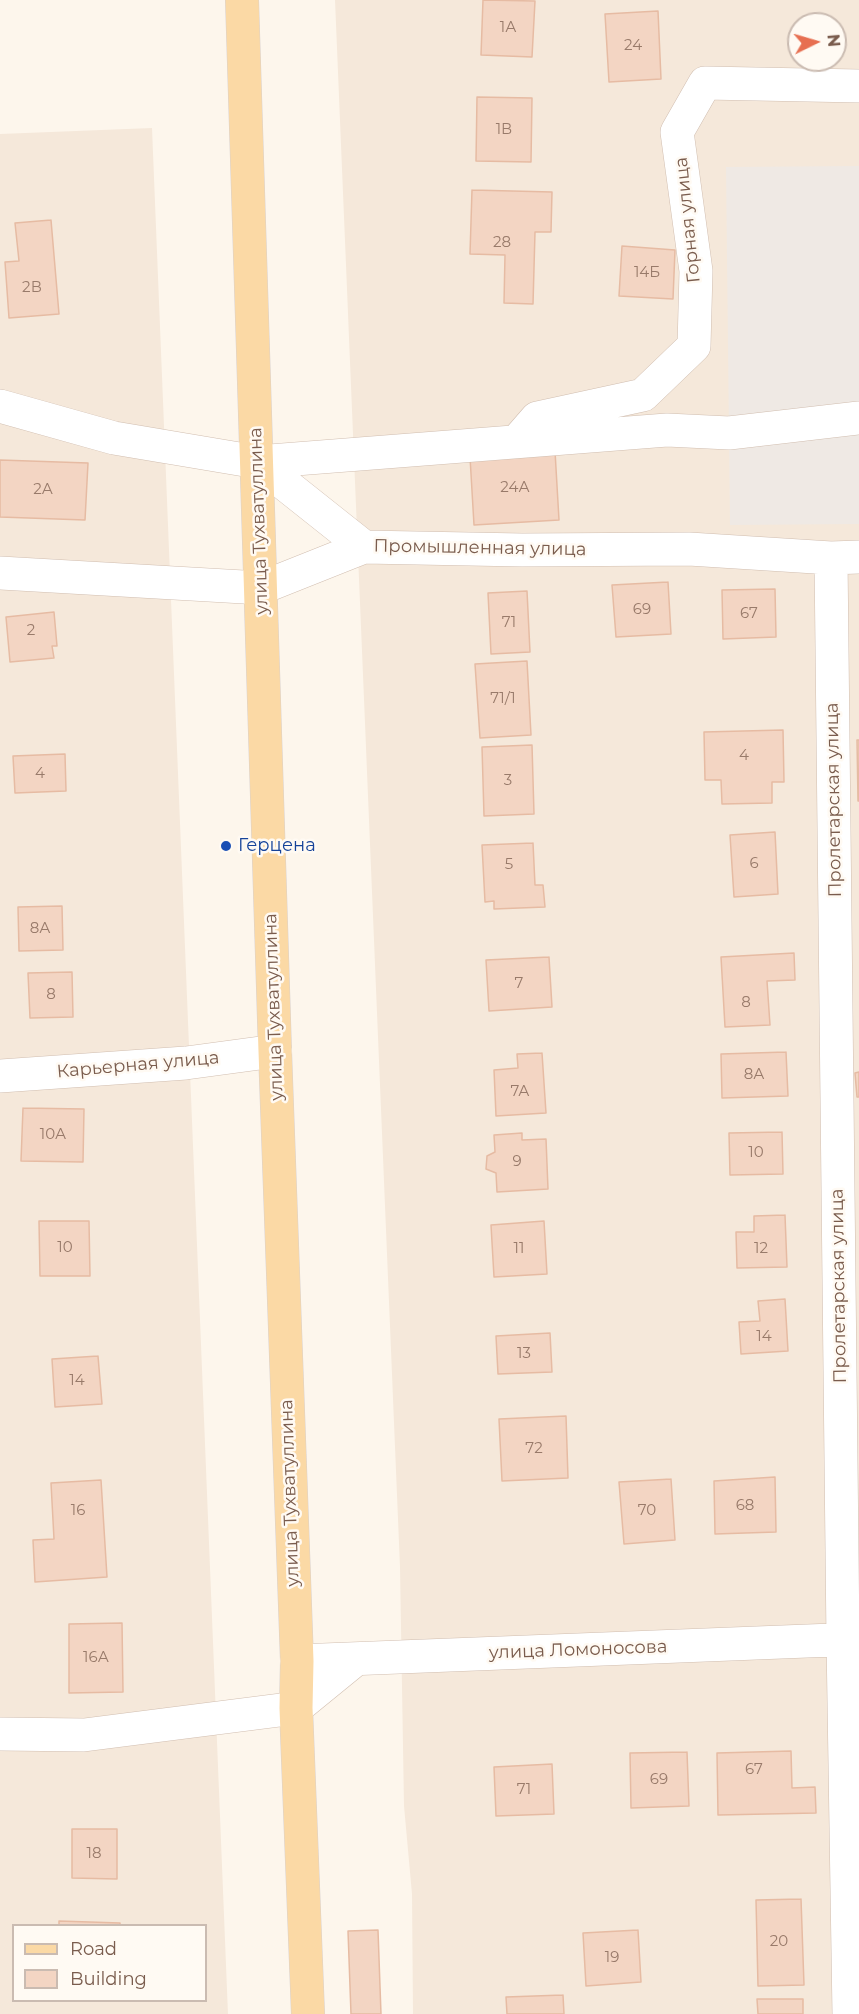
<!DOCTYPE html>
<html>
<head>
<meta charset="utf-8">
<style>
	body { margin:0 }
	#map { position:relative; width:859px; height:2014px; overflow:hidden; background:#fdf6ec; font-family:Montserrat,sans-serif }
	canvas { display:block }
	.legend { position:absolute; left:12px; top:1924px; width:195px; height:78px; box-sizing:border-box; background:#fffaf3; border:2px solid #cabbb1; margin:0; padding:8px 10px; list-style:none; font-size:18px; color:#7a5c4d }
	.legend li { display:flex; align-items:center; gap:12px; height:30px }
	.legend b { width:30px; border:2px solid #cabbb1 }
	.north { position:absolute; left:787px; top:12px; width:60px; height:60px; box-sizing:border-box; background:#fffaf3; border:2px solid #cabbb1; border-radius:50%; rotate:85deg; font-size:16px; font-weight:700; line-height:24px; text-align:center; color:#7a5c4d }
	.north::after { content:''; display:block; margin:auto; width:21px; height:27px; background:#e76f51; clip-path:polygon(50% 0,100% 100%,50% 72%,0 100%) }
</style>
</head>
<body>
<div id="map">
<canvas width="859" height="2014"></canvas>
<ul class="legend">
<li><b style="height:8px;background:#fbd9a5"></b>Road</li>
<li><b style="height:16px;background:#f3d5c3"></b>Building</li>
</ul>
<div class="north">N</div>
</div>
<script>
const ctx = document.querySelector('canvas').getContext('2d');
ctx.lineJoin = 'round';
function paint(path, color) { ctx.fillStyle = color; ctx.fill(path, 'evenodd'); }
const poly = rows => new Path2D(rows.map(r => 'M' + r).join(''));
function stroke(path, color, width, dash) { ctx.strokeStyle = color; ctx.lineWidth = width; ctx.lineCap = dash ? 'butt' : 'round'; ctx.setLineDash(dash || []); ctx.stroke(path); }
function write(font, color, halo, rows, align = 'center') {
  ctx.font = font + ' Montserrat,sans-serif'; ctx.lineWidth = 5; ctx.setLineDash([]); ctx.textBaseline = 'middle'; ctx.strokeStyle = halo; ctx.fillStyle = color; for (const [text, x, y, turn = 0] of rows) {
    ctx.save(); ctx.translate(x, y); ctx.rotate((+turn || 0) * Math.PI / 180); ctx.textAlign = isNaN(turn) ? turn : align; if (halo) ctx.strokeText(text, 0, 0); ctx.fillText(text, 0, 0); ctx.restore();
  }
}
paint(poly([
	[335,0,859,0,859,2014,413,2014,412,1894,404,1806,400,1567],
	[799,24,835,24,835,60,799,60],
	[152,128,228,2014,0,2014,0,134],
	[14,1926,206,1926,206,2000,14,2000]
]), '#f5e8da');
paint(poly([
	[859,166,859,524,730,525,726,167]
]), '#efe9e4');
const building = poly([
	[483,0,535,1,532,57,481,55,483,0],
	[658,11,661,79,609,82,605,14,658,11],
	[477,97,532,98,531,162,476,161,477,97],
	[472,190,552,192,551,232,535,232,533,304,504,303,505,255,470,254,472,190],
	[51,220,59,314,9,318,5,262,19,261,15,223,51,220],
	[622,246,675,250,673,299,619,296,622,246],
	[555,451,559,520,474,525,470,457,555,451],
	[0,460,88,463,85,520,0,517,0,460],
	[668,582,671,634,616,637,612,585,668,582],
	[775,589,776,637,723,639,722,590,775,589],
	[527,591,530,652,491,654,488,593,527,591],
	[54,612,57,646,52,646,54,658,10,662,6,617,54,612],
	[527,661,531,735,480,738,475,664,527,661],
	[783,730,784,782,772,782,772,803,722,804,721,780,705,780,704,732,783,730],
	[857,740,859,740,859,801,858,801,857,740],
	[532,745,534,814,484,816,482,747,532,745],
	[65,754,66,791,15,793,13,756,65,754],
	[775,832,778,894,734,897,730,835,775,832],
	[533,843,535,885,543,885,545,907,494,909,494,901,485,902,482,845,533,843],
	[62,906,63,950,19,951,18,907,62,906],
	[794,953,795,980,767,981,770,1025,725,1027,721,957,794,953],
	[549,957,552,1007,489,1011,486,960,549,957],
	[72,972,73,1017,30,1018,28,973,72,972],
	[786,1052,788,1096,722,1098,721,1054,786,1052],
	[542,1053,546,1113,496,1116,494,1070,518,1068,517,1054,542,1053],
	[859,1072,859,1097,857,1097,855,1073,859,1072],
	[23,1108,84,1109,83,1162,21,1161,23,1108],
	[782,1132,783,1174,730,1175,729,1133,782,1132],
	[522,1133,522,1140,546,1139,548,1189,497,1192,496,1173,486,1169,487,1156,495,1152,494,1135,522,1133],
	[785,1215,787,1267,737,1268,736,1232,754,1232,754,1216,785,1215],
	[39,1221,89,1221,90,1276,40,1276,39,1221],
	[544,1221,547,1274,494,1277,491,1225,544,1221],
	[785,1299,788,1351,741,1354,739,1322,760,1321,758,1301,785,1299],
	[550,1333,552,1372,498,1374,496,1336,550,1333],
	[98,1356,102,1404,55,1407,52,1359,98,1356],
	[566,1416,568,1478,502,1481,499,1419,566,1416],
	[775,1477,776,1532,715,1534,714,1481,775,1477],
	[671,1479,675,1540,624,1544,619,1482,671,1479],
	[101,1480,107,1577,35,1582,33,1540,54,1539,51,1483,101,1480],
	[122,1623,123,1692,69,1693,69,1624,122,1623],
	[791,1751,792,1788,815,1787,816,1813,718,1815,717,1753,791,1751],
	[687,1752,689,1806,631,1808,630,1753,687,1752],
	[552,1764,554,1814,496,1816,494,1767,552,1764],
	[72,1829,117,1829,117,1879,72,1878,72,1829],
	[801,1899,804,1985,758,1986,756,1900,801,1899],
	[59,1921,120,1923,120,1926,59,1926,59,1921],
	[378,1930,381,2014,351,2014,348,1931,378,1930],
	[638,1930,641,1982,586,1986,583,1933,638,1930],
	[563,1995,564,2014,507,2014,506,1997,563,1995],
	[757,1999,803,1999,803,2014,758,2014,757,1999]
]);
paint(building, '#f3d5c3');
stroke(building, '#e6bba3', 1.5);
const minor = poly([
	[0,406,114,438,257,462,667,430,729,433,859,418],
	[517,441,537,418,643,395,694,346,696,271,677,132,705,83,859,86],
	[257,462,364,547],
	[831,558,843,1640,849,2014],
	[0,573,261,588,364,547,522,550,689,549,831,558,859,557],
	[0,1076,186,1063,275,1051],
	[297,1661,859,1639],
	[0,1734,84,1735,296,1708,356,1659]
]);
const major = poly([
	[242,0,275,1051,297,1661,296,1708,308,2014]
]);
stroke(minor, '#d1beb0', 34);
stroke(major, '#dad1cd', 34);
stroke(minor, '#fff', 33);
stroke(major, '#fbd9a5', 33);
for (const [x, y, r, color] of [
	[226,846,6,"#1a4fb4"]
]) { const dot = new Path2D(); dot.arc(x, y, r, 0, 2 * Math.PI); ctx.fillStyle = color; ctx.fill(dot); stroke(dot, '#fffaf3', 2); }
write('15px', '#987a6a', null, [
	["1А",508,28],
	["24",633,46],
	["1В",504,130],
	["28",502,243],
	["14Б",647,273],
	["2В",32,288],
	["24А",515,488],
	["2А",43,490],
	["69",642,610],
	["67",749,614],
	["71",509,623],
	["2",31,631],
	["71/1",503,699],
	["4",744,756],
	["4",40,774],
	["3",508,781],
	["6",754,864],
	["5",509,865],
	["8А",40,929],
	["7",519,984],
	["8",51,995],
	["8",746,1003],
	["8А",754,1075],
	["7А",520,1092],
	["10А",53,1135],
	["10",756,1153],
	["9",517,1162],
	["10",65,1248],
	["11",519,1249],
	["12",761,1249],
	["14",764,1337],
	["13",524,1354],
	["14",77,1381],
	["72",534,1449],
	["68",745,1506],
	["16",78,1511],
	["70",647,1511],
	["16А",96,1658],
	["67",754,1770],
	["69",659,1780],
	["71",524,1790],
	["18",94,1854],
	["20",779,1942],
	["19",612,1958]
]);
write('18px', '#7a5c4d', '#fffaf3', [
	["Горная улица",688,220,-96],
	["улица Тухватуллина",259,521,-92],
	["Промышленная улица",480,548,1],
	["Пролетарская улица",834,800,-91],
	["улица Тухватуллина",274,1007,-92],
	["Карьерная улица",138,1065,-5],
	["Пролетарская улица",839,1286,-91],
	["улица Тухватуллина",290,1493,-92],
	["улица Ломоносова",578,1650,-2]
]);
write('18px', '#164399', '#fffaf3', [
	["Герцена",238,846]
], 'left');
</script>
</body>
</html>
